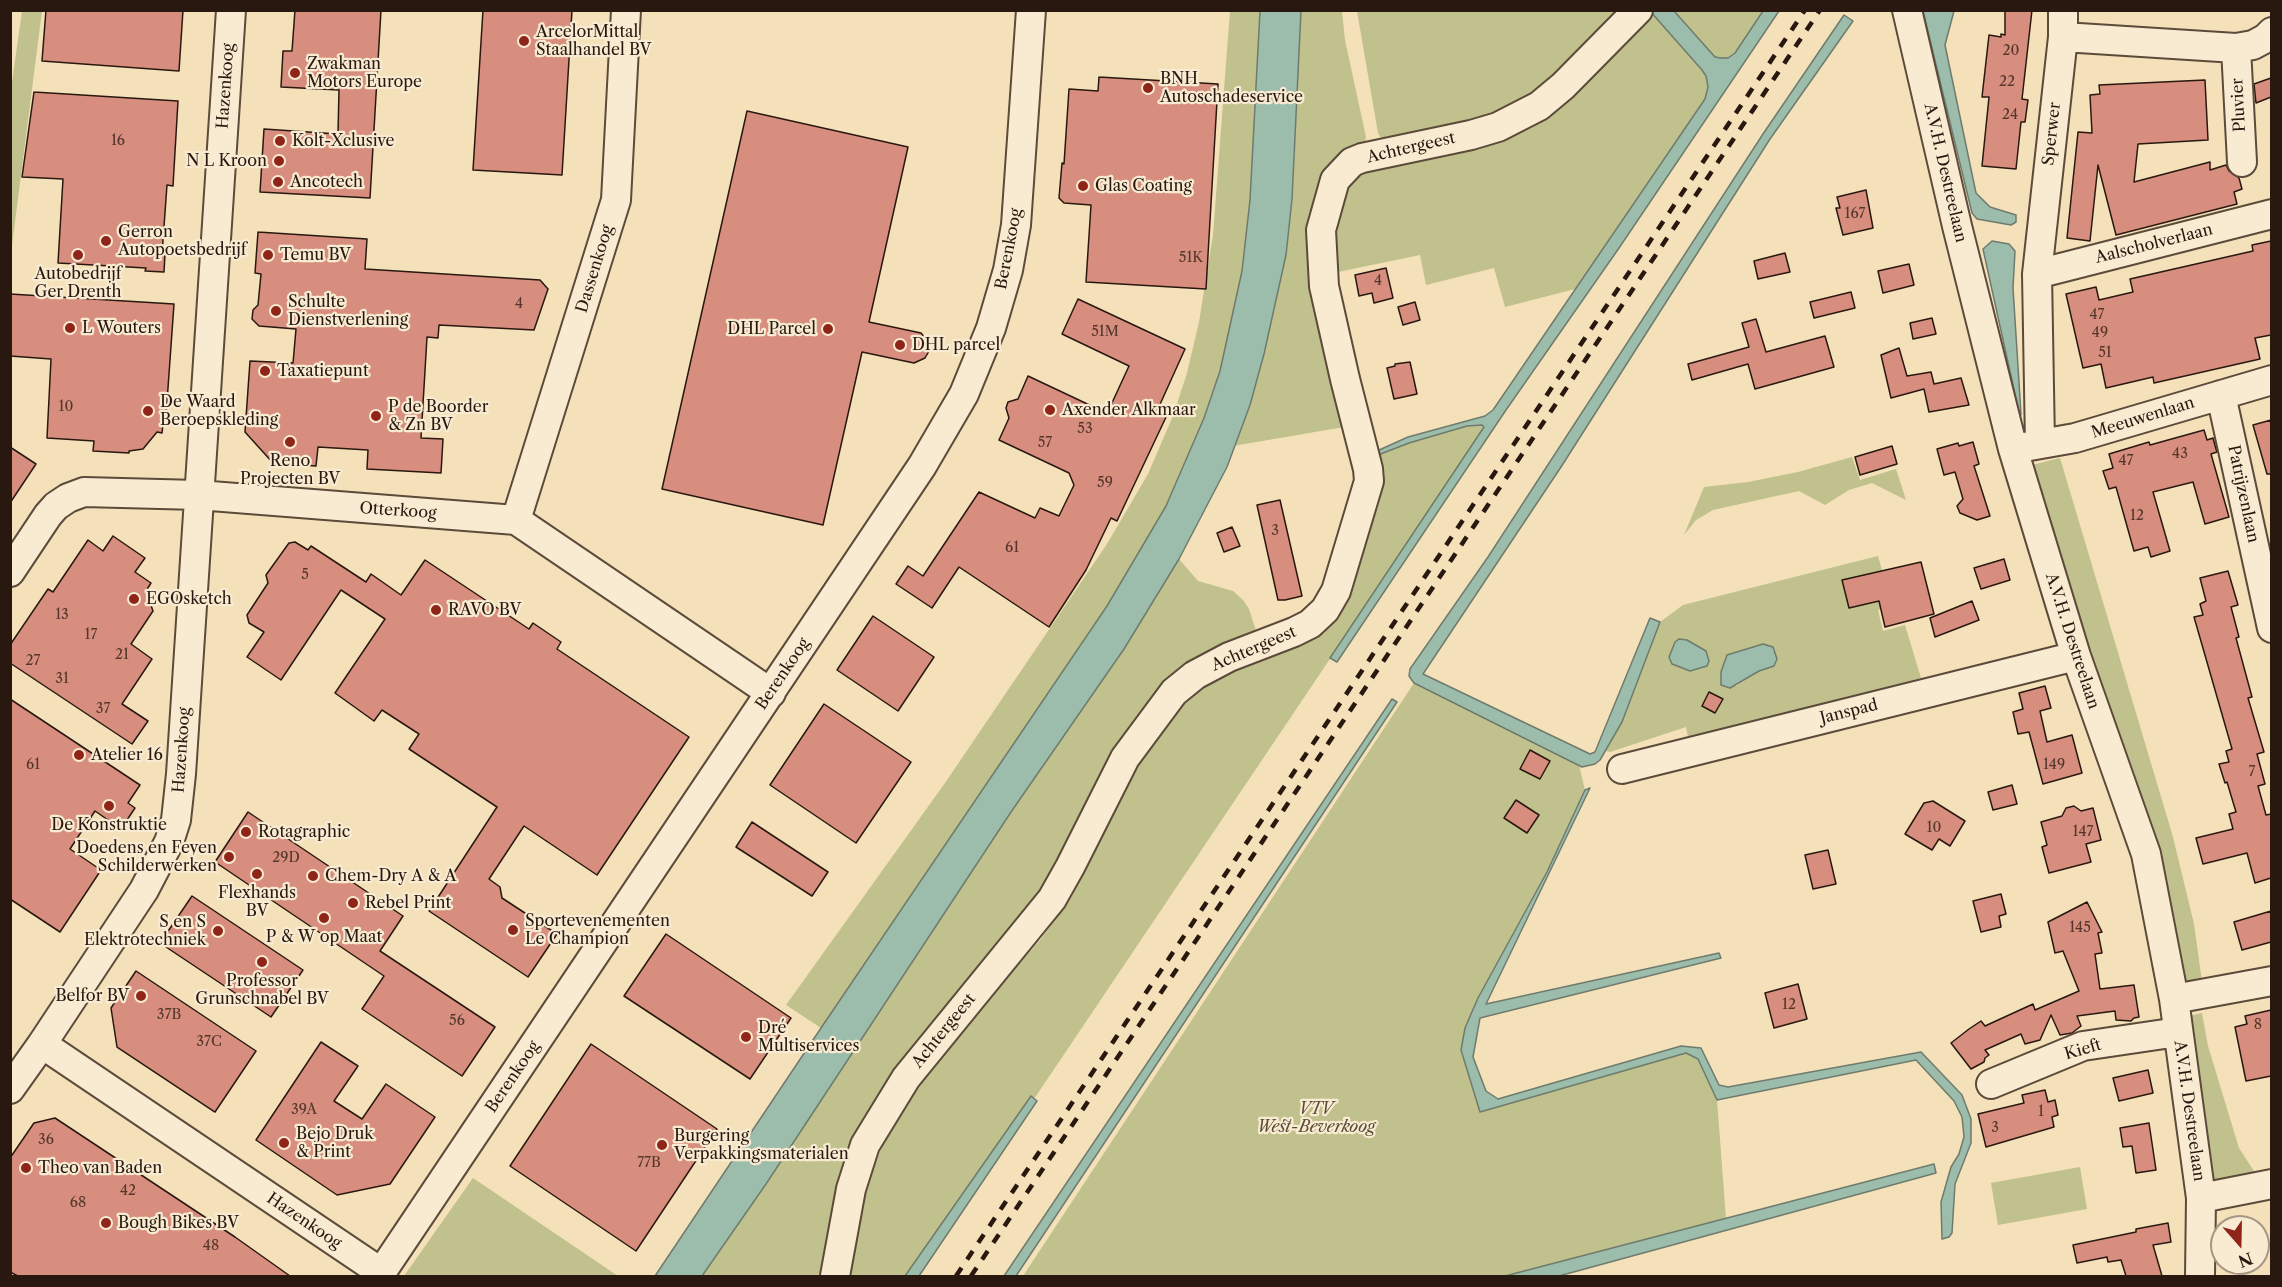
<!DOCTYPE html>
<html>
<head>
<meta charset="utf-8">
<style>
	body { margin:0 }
	#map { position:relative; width:2282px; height:1287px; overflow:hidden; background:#f4e0b9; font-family:"Libre Caslon Text",serif }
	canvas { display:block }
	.frame { position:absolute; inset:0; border:12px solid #29180f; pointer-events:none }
	.north { position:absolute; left:2210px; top:1215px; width:60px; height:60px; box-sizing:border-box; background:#f8ebd2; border:2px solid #a59784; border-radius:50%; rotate:160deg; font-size:16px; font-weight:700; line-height:24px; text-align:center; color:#29180f }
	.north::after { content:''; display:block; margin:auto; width:21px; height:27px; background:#8f2418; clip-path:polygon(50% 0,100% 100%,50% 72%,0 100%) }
</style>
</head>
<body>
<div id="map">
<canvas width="2282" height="1287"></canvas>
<div class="frame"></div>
<div class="north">N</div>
</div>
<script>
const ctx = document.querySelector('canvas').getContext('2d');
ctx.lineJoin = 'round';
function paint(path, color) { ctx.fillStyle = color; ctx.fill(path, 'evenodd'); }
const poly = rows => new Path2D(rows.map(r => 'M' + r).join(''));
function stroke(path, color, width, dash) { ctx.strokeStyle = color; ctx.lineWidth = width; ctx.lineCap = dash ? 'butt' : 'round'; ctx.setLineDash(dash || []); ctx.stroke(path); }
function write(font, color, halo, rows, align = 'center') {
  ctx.font = font + ' "Libre Caslon Text",serif'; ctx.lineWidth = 4.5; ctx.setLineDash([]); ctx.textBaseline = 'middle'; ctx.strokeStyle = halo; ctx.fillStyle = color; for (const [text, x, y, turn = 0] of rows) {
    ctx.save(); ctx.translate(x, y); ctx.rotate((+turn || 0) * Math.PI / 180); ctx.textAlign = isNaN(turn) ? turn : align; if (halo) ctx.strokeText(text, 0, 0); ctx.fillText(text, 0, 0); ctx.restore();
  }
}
paint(poly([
	[22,11,42,11,11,253,10,96],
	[1230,11,1260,11,1250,200,1242,271,1233,319,1220,371,1204,418,1166,506,1107,606,821,1028,786,1005,945,783,1107,544,1148,474,1173,416,1187,373,1199,322,1213,235],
	[1301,11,1342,11,1345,40,1366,137,1364,148,1324,189,1350,426,1233,446,1250,405,1292,199],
	[1357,11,1632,11,1522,110,1384,144,1378,133],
	[1650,11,1702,70,1706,76,1708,88,1705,99,1575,289,1505,307,1494,268,1426,285,1420,255,1333,273,1333,206,1348,174,1464,142],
	[1674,11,1763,11,1735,53,1728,58,1721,58,1715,57],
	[1482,425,1484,429,1301,702,1036,1096,910,1276,847,1276,864,1207,867,1184,887,1134,906,1101,932,1064,1041,939,1070,900,1099,844,1126,780,1196,686,1317,626,1378,455,1409,443,1467,426],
	[1852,457,1860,480,1896,469,1906,500,1872,483,1849,490,1825,505,1799,491,1713,510,1696,520,1684,535,1704,487,1748,482,1798,472],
	[2060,458,2173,837,2194,924,2202,982,2184,986,2085,641,2028,466],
	[1878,556,1892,605,1878,610,1883,631,1905,625,1921,678,1689,741,1686,727,1610,752,1606,751,1622,722,1660,622,1683,605],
	[1763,644,1774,666,1759,671,1736,686,1727,655],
	[1179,559,1198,581,1233,591,1243,600,1249,609,1258,637,1200,661,1026,921,924,1031,896,1070,821,1276,702,1276,766,1184,1011,812,1124,649],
	[1414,683,1579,765,1585,790,1547,872,1478,998,1461,1050,1480,1112,1686,1053,1698,1059,1717,1100,1726,1219,1505,1276,1023,1276],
	[2202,1013,2208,1046,2239,1148,2259,1179,2211,1188,2185,1017],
	[2080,1167,2087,1209,1998,1225,1991,1183],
	[473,1178,618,1276,404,1276]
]), '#c0c18c');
const water = poly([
	[1260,11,1301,11,1292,199,1286,255,1264,354,1250,405,1227,467,1179,559,1124,649,1011,812,766,1184,702,1276,655,1276,821,1028,1107,606,1166,506,1204,418,1220,371,1242,271,1250,200,1260,11],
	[1650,11,1674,11,1715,57,1721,58,1728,58,1735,53,1763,11,1779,11,1619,248,1506,410,1337,662,1330,658,1484,427,1482,425,1467,426,1409,443,1378,455,1377,451,1408,437,1485,416,1493,410,1705,99,1708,87,1706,76,1702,70,1650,11],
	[1923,11,1954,11,1945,45,1976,193,1990,207,2016,215,2016,222,2011,225,1977,219,1972,213,1923,11],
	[1844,15,1853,21,1770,139,1561,467,1423,674,1590,754,1595,752,1650,618,1660,622,1622,722,1600,760,1595,764,1582,767,1414,683,1409,676,1410,669,1488,557,1763,134,1844,15],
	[1992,241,2009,244,2015,251,2013,288,2021,414,2020,417,1983,249,1992,241],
	[1679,639,1687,640,1706,651,1709,661,1707,666,1690,671,1672,664,1669,657,1675,642,1679,639],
	[1763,644,1773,647,1777,659,1774,666,1759,671,1730,688,1721,685,1721,672,1727,655,1763,644],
	[1392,699,1397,702,1016,1276,1004,1276,1392,699],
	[1590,788,1486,1004,1719,953,1721,958,1480,1018,1473,1057,1486,1091,1498,1099,1681,1046,1701,1048,1719,1085,1728,1087,1921,1052,1962,1095,1971,1119,1971,1143,1955,1184,1952,1233,1949,1237,1942,1239,1941,1202,1951,1167,1959,1154,1964,1137,1962,1117,1954,1101,1916,1060,1717,1100,1698,1059,1686,1053,1480,1112,1461,1050,1465,1028,1478,998,1547,872,1585,790,1590,788],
	[1031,1096,1037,1101,919,1276,905,1276,1031,1096],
	[1934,1164,1936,1173,1559,1276,1505,1276,1934,1164]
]);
paint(water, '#9cbdab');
stroke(water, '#6e7b6d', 1.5);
const building = poly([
	[46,10,183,10,179,71,42,61,46,10],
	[295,10,381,10,370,198,260,192,264,129,338,134,339,90,281,87,283,51,292,51,295,10],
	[483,10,572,10,562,175,473,170,483,10],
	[2005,10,2032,10,2022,99,2028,100,2025,122,2021,122,2016,169,1982,166,1989,97,1982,97,1989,35,2001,37,2001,34,2005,35,2005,10],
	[1099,77,1218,84,1206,289,1086,282,1091,205,1064,203,1059,198,1062,163,1064,164,1069,89,1098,91,1099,77],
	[2271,78,2271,97,2256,103,2254,84,2271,78],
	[2205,80,2208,140,2138,144,2134,182,2210,162,2210,170,2226,165,2229,171,2239,178,2242,189,2234,192,2237,204,2116,235,2098,165,2090,241,2067,238,2078,132,2092,133,2090,95,2100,94,2099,85,2205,80],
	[34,92,178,101,173,186,167,185,162,254,165,254,164,272,145,271,146,268,58,263,63,179,22,177,34,92],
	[747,111,908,147,869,322,921,333,929,343,929,351,925,358,914,363,862,352,823,525,662,489,747,111],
	[1866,190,1873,228,1843,235,1836,208,1840,208,1837,197,1866,190],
	[258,232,367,239,365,269,540,280,548,289,534,330,439,325,438,338,427,337,421,438,443,439,441,473,367,469,368,450,318,447,316,466,273,463,245,432,250,361,293,363,296,329,259,326,252,319,253,310,258,305,261,274,255,273,258,232],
	[2271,241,2271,335,2255,338,2260,359,2154,383,2153,377,2106,388,2101,364,2083,368,2066,294,2096,287,2099,300,2133,292,2130,279,2253,251,2252,245,2271,241],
	[1785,253,1790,272,1758,279,1754,261,1785,253],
	[1909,264,1914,285,1883,293,1878,271,1909,264],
	[1386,268,1393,298,1374,303,1372,293,1359,296,1355,275,1386,268],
	[1851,292,1855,308,1814,318,1810,302,1851,292],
	[10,294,174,304,166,416,164,416,162,433,157,432,143,449,129,451,129,453,93,451,94,441,47,438,51,359,10,356,10,294],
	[1078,299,1185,349,1157,411,1167,415,1117,521,1111,518,1086,570,1049,627,959,567,932,608,896,584,908,566,923,576,979,492,1035,518,1040,508,1059,516,1074,485,1069,473,999,440,1009,418,1006,408,1008,402,1018,399,1028,376,1098,409,1111,405,1129,366,1062,334,1078,299],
	[1415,302,1420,320,1403,325,1398,307,1415,302],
	[1932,318,1936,334,1913,339,1910,323,1932,318],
	[1756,319,1766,352,1825,336,1834,367,1755,389,1748,364,1692,380,1688,364,1749,347,1742,323,1756,319],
	[1899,348,1907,376,1931,372,1934,384,1961,378,1969,405,1929,412,1924,389,1891,398,1881,355,1899,348],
	[1410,362,1417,394,1394,399,1387,368,1395,366,1395,364,1410,362],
	[2271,420,2271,474,2267,474,2253,425,2271,420],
	[2204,430,2207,440,2213,438,2216,449,2217,452,2211,454,2229,517,2205,524,2193,482,2153,492,2170,551,2151,557,2148,547,2134,551,2116,487,2109,489,2103,471,2113,468,2109,454,2149,442,2150,445,2204,430],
	[1973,442,1979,464,1974,466,1990,516,1977,520,1960,513,1957,506,1963,499,1955,472,1944,475,1937,449,1958,443,1959,446,1973,442],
	[1892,446,1897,464,1860,475,1855,457,1892,446],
	[10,447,36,464,10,503,10,447],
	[1280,500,1302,596,1285,600,1278,600,1257,505,1280,500],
	[1232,527,1240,546,1224,552,1217,533,1232,527],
	[113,536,145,558,135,572,151,583,146,591,153,611,131,644,152,659,122,704,148,721,132,744,10,663,10,645,48,589,53,592,88,540,103,551,113,536],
	[295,542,308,550,311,546,366,582,371,574,401,595,425,560,529,629,533,623,561,642,557,649,689,737,597,875,524,826,489,879,500,887,502,898,557,934,528,977,429,911,497,807,409,749,419,734,382,710,374,721,335,693,385,619,341,590,281,680,247,657,264,632,249,623,247,615,268,583,266,575,289,543,295,542],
	[2004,559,2010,580,1981,589,1974,568,2004,559],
	[1921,562,1934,614,1885,627,1879,601,1849,608,1842,580,1921,562],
	[2228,571,2238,605,2231,607,2239,637,2236,638,2252,697,2248,698,2264,752,2257,754,2265,784,2258,786,2266,815,2271,814,2271,878,2255,883,2247,853,2203,864,2196,838,2233,829,2229,814,2236,812,2227,782,2225,783,2219,764,2229,762,2226,751,2232,749,2194,617,2203,615,2200,604,2206,601,2200,578,2228,571],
	[1972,601,1979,620,1935,637,1930,618,1972,601],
	[873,616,934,657,898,711,837,670,873,616],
	[2045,686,2051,708,2040,711,2047,742,2072,735,2082,773,2043,784,2029,732,2018,734,2013,712,2023,709,2019,693,2045,686],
	[1709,692,1723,699,1715,713,1702,706,1709,692],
	[10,699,140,785,128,803,135,808,121,829,95,811,70,849,101,870,60,932,10,899,10,699],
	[824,704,911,762,856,843,770,785,824,704],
	[1530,750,1550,761,1540,779,1520,769,1530,750],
	[2012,785,2017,804,1993,810,1988,792,2012,785],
	[1516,800,1539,815,1527,833,1504,818,1516,800],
	[1933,801,1965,821,1950,846,1939,839,1932,850,1905,834,1924,803,1933,801],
	[2074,806,2081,811,2093,808,2101,840,2086,844,2091,862,2049,873,2042,847,2047,845,2041,822,2062,816,2066,808,2074,806],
	[248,812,403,916,380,951,495,1027,462,1076,362,1009,384,976,215,862,248,812],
	[752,822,828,872,812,896,736,847,752,822],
	[1828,850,1836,884,1813,889,1805,855,1828,850],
	[2001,894,2006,914,1999,916,2001,927,1981,932,1973,901,2001,894],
	[192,896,303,970,271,1017,160,943,192,896],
	[2087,902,2102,932,2098,933,2102,953,2095,954,2100,989,2134,985,2139,1017,2134,1018,2131,1021,2116,1020,2115,1011,2077,1016,2081,1026,2072,1033,2060,1035,2051,1015,2040,1040,2025,1044,2021,1034,1985,1050,1989,1055,1985,1058,1984,1062,1971,1069,1951,1043,1969,1029,1981,1021,1985,1026,2033,1004,2035,1010,2079,991,2063,951,2055,953,2048,922,2087,902],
	[2271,911,2271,942,2242,950,2234,922,2271,911],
	[666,934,791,1018,750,1079,624,996,666,934],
	[136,971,256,1051,215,1112,117,1047,111,1008,136,971],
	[1798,984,1807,1019,1774,1028,1765,993,1798,984],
	[2271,1010,2271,1076,2246,1081,2235,1027,2247,1024,2245,1016,2271,1010],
	[321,1042,358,1066,334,1101,362,1119,386,1084,435,1117,390,1184,337,1195,256,1140,321,1042],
	[591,1044,717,1129,636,1251,510,1166,591,1044],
	[2148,1070,2153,1093,2119,1101,2113,1078,2148,1070],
	[2045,1090,2048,1102,2055,1100,2058,1115,2052,1117,2054,1127,1986,1147,1978,1114,2024,1103,2022,1095,2045,1090],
	[55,1118,235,1237,290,1276,18,1276,10,1272,10,1158,34,1123,55,1118],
	[2149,1123,2156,1170,2136,1173,2132,1146,2123,1147,2120,1128,2149,1123],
	[2168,1223,2171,1242,2153,1245,2162,1276,2126,1276,2121,1260,2108,1262,2107,1257,2077,1263,2073,1245,2136,1232,2136,1229,2168,1223]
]);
paint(building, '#d78e7e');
stroke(building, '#29180f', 1.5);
const minor = poly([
	[231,10,181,774,176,820,169,842,144,890,42,1044,382,1273],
	[1907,10,1957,226,2013,449,2076,656,2146,854,2174,999,2201,1198,2200,1276],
	[2063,37,2063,10],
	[2236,48,2242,162],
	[2037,274,2272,214],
	[2221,395,2272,628],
	[2040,444,2037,274,2063,37,2236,48,2253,45,2266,38,2272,32],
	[2024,447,2075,438,2272,380],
	[516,520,616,200,626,10],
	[10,572,48,515,56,506,68,498,84,492,198,495,516,520,771,693],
	[1622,769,2076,656],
	[2174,999,2272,981],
	[1991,1084,2083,1046,2178,1032],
	[10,1089,42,1044],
	[2201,1198,2272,1184],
	[379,1276,922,466,964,394,991,328,1008,270,1016,225,1031,10],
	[835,1276,851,1189,865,1145,906,1078,1052,899,1070,867,1125,758,1174,692,1195,675,1229,657,1294,632,1310,624,1325,610,1336,591,1369,481,1368,469,1345,379,1324,286,1321,230,1335,180,1352,162,1362,158,1471,135,1498,127,1539,106,1563,86,1638,10]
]);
stroke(minor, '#5c4a3a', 32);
stroke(minor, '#f8ebd2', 28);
stroke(poly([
	[956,1276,1805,10],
	[971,1276,1820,10]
]), '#29180f', 4.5, [10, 10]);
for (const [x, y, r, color] of [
	[524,41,6,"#8f2418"],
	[295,73,6,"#8f2418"],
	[1148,88,6,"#8f2418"],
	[280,141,6,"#8f2418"],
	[279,161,6,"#8f2418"],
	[278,182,6,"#8f2418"],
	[1083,186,6,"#8f2418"],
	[106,241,6,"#8f2418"],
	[78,255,6,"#8f2418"],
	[268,255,6,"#8f2418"],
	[276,311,6,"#8f2418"],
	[70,328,6,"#8f2418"],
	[828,329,6,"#8f2418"],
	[900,345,6,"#8f2418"],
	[265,371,6,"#8f2418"],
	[1050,410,6,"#8f2418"],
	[148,411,6,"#8f2418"],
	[376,416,6,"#8f2418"],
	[290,442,6,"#8f2418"],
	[134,599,6,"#8f2418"],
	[436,610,6,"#8f2418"],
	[79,755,6,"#8f2418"],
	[109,806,6,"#8f2418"],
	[246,832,6,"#8f2418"],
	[229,857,6,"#8f2418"],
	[257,874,6,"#8f2418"],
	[313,876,6,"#8f2418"],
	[353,903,6,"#8f2418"],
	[324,918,6,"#8f2418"],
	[513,930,6,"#8f2418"],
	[218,931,6,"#8f2418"],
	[262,962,6,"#8f2418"],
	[141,996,6,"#8f2418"],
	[746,1037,6,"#8f2418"],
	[284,1143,6,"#8f2418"],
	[662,1145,6,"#8f2418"],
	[26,1168,6,"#8f2418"],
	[106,1223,6,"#8f2418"]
]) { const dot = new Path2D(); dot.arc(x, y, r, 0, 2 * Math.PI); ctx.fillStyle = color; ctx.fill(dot); stroke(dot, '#f8ebd2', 2); }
write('14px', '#54362b', null, [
	["20",2011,51],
	["22",2007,82],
	["24",2010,115],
	["16",118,141],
	["167",1855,214],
	["51K",1191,258],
	["4",1378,281],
	["4",519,304],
	["47",2097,315],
	["51M",1105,332],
	["49",2100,333],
	["51",2105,353],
	["10",66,407],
	["53",1085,429],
	["57",1045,443],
	["43",2180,454],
	["47",2126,461],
	["59",1105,483],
	["12",2137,516],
	["3",1275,531],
	["61",1012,548],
	["5",305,575],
	["13",62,615],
	["17",91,635],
	["21",122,655],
	["27",33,661],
	["31",62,679],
	["37",103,709],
	["61",33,765],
	["149",2054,765],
	["7",2252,772],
	["10",1934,828],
	["147",2083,832],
	["29D",286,858],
	["145",2080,928],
	["12",1789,1005],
	["37B",169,1015],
	["56",457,1021],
	["8",2258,1025],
	["37C",209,1042],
	["39A",304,1110],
	["1",2041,1112],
	["3",1995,1128],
	["36",46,1140],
	["77B",649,1163],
	["42",128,1191],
	["68",78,1203],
	["48",211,1246]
]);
write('16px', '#29180f', '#f8ebd2', [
	["ArcelorMittal",536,32],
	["Staalhandel BV",536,50],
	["Zwakman",307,64],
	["Motors Europe",307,82],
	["BNH",1160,79],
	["Autoschadeservice",1160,97],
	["Kolt-Xclusive",292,141],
	["N L Kroon",267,161,"right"],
	["Ancotech",290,182],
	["Glas Coating",1095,186],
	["Gerron",118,232],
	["Autopoetsbedrijf",118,250],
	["Temu BV",280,255],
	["Autobedrijf",78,274,"center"],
	["Ger Drenth",78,292,"center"],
	["Schulte",288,302],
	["Dienstverlening",288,320],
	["L Wouters",82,328],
	["DHL Parcel",816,329,"right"],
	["DHL parcel",912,345],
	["Taxatiepunt",277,371],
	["De Waard",160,402],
	["Beroepskleding",160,420],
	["P de Boorder",388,407],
	["& Zn BV",388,425],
	["Axender Alkmaar",1062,410],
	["Reno",290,461,"center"],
	["Projecten BV",290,479,"center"],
	["EGOsketch",146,599],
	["RAVO BV",448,610],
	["Atelier 16",91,755],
	["De Konstruktie",109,825,"center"],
	["Rotagraphic",258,832],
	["Doedens en Feyen",217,848,"right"],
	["Schilderwerken",217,866,"right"],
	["Chem-Dry A & A",325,876],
	["Flexhands",257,893,"center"],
	["BV",257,911,"center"],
	["Rebel Print",365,903],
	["Sportevenementen",525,921],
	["Le Champion",525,939],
	["S en S",206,922,"right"],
	["Elektrotechniek",206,940,"right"],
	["P & W op Maat",324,937,"center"],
	["Professor",262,981,"center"],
	["Grunschnabel BV",262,999,"center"],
	["Belfor BV",129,996,"right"],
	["Dré",758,1028],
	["Multiservices",758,1046],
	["Bejo Druk",296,1134],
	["& Print",296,1152],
	["Burgering",674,1136],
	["Verpakkingsmaterialen",674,1154],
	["Theo van Baden",38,1168],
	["Bough Bikes BV",118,1223]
], 'left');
write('16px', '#29180f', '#f8ebd2', [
	["Hazenkoog",226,86,-86],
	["Pluvier",2239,105,-93],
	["Sperwer",2052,134,-84],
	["Achtergeest",1411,148,-13],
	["A.V.H. Destreelaan",1945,173,77],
	["Aalscholverlaan",2154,244,-14],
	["Berenkoog",1009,249,-79],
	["Dassenkoog",595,269,-73],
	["Meeuwenlaan",2143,418,-17],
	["Patrijzenlaan",2243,494,78],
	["Otterkoog",398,511,4],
	["A.V.H. Destreelaan",2072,641,72],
	["Achtergeest",1254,649,-23],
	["Berenkoog",783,674,-56],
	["Janspad",1849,712,-14],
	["Hazenkoog",182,750,-86],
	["Achtergeest",944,1031,-51],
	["Kieft",2083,1050,-16],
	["Berenkoog",513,1077,-56],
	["A.V.H. Destreelaan",2189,1111,82],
	["Hazenkoog",304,1221,34]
]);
write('italic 16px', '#564b34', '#f8ebd2', [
	["VTV",1316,1109],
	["West-Beverkoog",1316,1127]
]);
</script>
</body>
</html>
